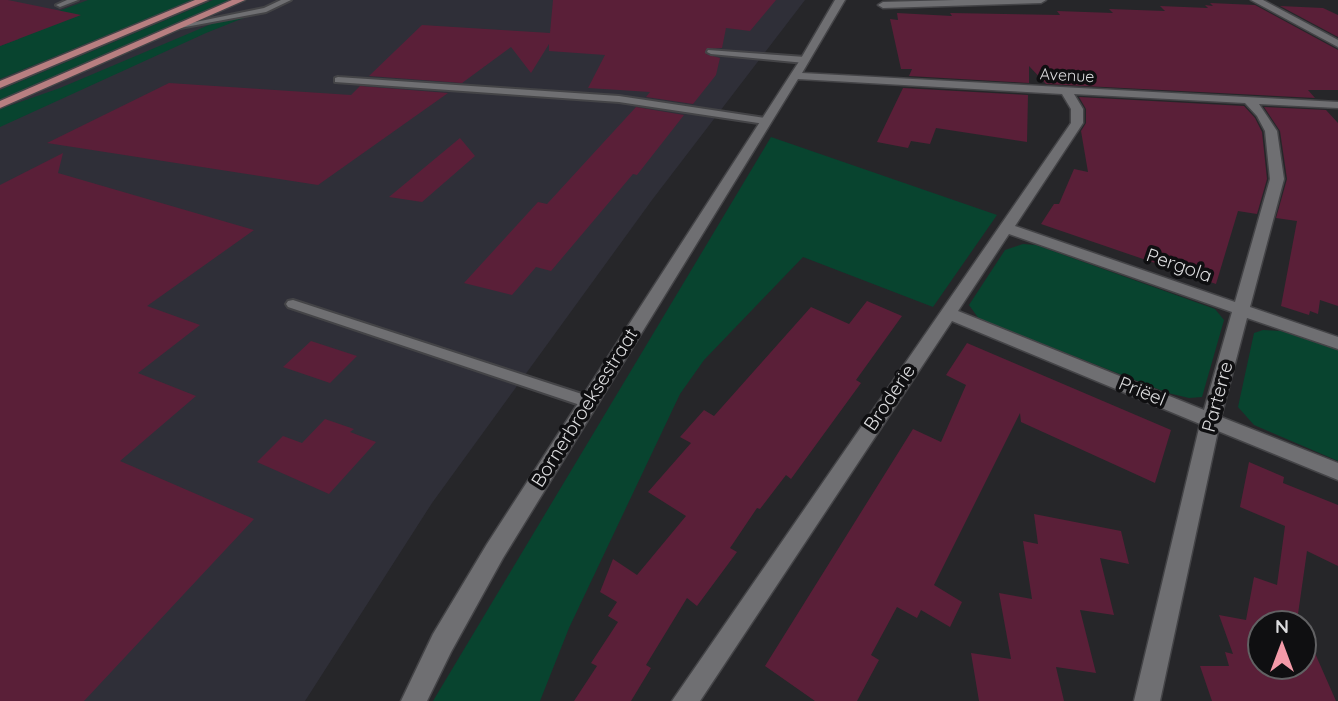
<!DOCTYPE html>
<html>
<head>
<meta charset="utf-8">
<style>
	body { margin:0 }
	#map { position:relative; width:1338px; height:701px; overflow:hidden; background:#262629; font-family:Quicksand,sans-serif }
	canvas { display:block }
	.north { position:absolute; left:1247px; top:610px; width:70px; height:70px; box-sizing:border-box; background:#0f0f11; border:2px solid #616163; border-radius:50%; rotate:0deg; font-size:19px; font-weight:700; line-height:28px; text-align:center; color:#dcdcde }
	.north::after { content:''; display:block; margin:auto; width:24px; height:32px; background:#f39aa8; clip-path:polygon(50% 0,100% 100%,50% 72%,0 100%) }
</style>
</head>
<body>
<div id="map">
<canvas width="1338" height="701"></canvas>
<div class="north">N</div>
</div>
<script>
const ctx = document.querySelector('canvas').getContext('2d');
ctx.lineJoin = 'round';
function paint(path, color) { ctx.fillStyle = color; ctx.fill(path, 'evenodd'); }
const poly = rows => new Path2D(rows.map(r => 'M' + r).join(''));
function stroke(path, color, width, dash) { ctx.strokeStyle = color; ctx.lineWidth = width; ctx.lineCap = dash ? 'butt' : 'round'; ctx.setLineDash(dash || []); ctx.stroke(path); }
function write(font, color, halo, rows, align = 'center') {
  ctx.font = font + ' Quicksand,sans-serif'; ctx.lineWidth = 7; ctx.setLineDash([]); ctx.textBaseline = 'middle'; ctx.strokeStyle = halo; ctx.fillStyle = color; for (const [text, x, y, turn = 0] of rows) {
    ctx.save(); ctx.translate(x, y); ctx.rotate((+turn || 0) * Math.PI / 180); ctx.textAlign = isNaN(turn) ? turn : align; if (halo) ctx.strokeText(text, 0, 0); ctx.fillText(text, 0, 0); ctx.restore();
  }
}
paint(poly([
	[0,0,805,0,652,200,432,503,305,701,0,701]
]), '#2f2f38');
paint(poly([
	[88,0,193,0,0,79,0,46,19,39,0,33],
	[213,0,231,0,0,100,0,90],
	[246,17,206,33,0,127,0,109,60,88,216,22],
	[771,137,997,215,933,307,803,257,704,360,680,394,569,628,540,701,433,701],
	[1023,244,1036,245,1215,309,1224,320,1202,397,1189,398,1168,393,979,319,969,305,1005,250],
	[1263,330,1281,331,1338,350,1338,461,1254,425,1238,407,1254,333]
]), '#08442f');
paint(poly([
	[0,0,8,0,81,15,0,46],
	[553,0,776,0,750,31,726,28,722,48,706,49,706,54,720,58,716,75,693,104,646,97,650,92,588,88,605,55,549,51,549,44,531,73,511,47,462,83,369,76,422,25,550,33],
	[1210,3,1255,5,1338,50,1338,90,1308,90,1315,98,1046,84,1029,66,1029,83,909,76,912,69,901,69,890,19,898,20,897,13,952,16,950,13,1060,15,1057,11,1113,13,1109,9,1165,11,1160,6,1208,8,1205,5,1213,6],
	[1280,6,1323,8,1338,15,1338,37],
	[169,83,351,95,360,86,448,93,318,185,47,143],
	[903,88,1028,95,1027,142,936,128,930,144,911,141,908,148,877,142],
	[1079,97,1244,106,1255,118,1262,132,1267,179,1257,214,1238,211,1216,284,1041,224,1054,204,1059,204,1074,169,1088,172,1081,131,1086,123,1086,109],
	[636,107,684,115,637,175,633,174,551,271,536,267,512,295,464,283,538,202,547,204],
	[1264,107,1326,110,1338,123,1338,306,1320,300,1318,314,1310,311,1309,315,1281,306,1297,221,1276,218,1287,179,1280,131],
	[460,138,475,156,422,202,389,197],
	[63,153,58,173,254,230,147,306,200,325,138,373,196,396,120,461,254,519,84,701,0,701,0,185],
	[867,301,902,316,856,380,861,383,791,479,786,475,760,509,757,508,730,548,737,552,697,606,687,598,646,665,651,668,631,701,574,701,597,666,591,663,618,622,608,616,617,602,600,592,613,559,637,575,686,516,648,492,691,443,680,437,704,410,714,416,811,307,849,324],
	[311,341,357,356,330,383,283,367],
	[967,343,1171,430,1155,483,1021,422,1020,413,934,585,962,602,950,627,921,610,917,618,897,607,871,655,879,660,857,701,815,701,765,666,913,429,941,442,966,385,946,375],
	[325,419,354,429,350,432,376,442,329,494,257,462,283,436,302,443],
	[1249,462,1284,477,1283,483,1338,505,1338,566,1307,551,1298,614,1302,624,1261,624,1261,666,1303,666,1303,626,1336,701,1212,701,1200,666,1229,666,1225,652,1233,654,1219,615,1246,620,1254,577,1277,585,1285,526,1240,507],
	[1034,514,1121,531,1129,564,1100,558,1114,615,1080,610,1096,673,1056,667,1064,701,979,701,971,653,1011,659,999,593,1032,599,1023,541,1038,544]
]), '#5a1f38');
const service = poly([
	[67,0,78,0,60,7,56,5,67,0],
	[281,0,291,0,266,12,180,28,176,26,264,8,281,0],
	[708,50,805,57,809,60,805,63,711,54,707,52,708,50],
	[338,77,619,96,765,118,770,121,765,124,619,102,335,82,335,78,338,77],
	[293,300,594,398,596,402,594,406,589,408,288,307,286,304,288,301,293,300]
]);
const minor = poly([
	[835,0,845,0,802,73,1338,102,1338,108,1259,104,1277,131,1284,179,1250,307,1338,337,1338,349,1247,318,1221,417,1338,463,1338,480,1218,431,1160,701,1134,701,1200,424,952,321,700,701,672,701,1071,123,1071,109,1062,94,798,79,503,558,451,652,427,701,401,701,433,634,487,544,800,60,835,0],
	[1074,94,1245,103,1257,116,1265,131,1270,179,1235,302,1015,226,1083,123,1083,109,1074,94],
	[1009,234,1232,312,1204,410,958,311,1009,234],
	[955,0,1046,0,1041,3,883,8,878,5,883,2,955,0],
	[1251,0,1263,0,1338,40,1338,47,1251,0]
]);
const primary = poly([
	[195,0,208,0,0,88,0,81,195,0],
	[232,0,245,0,0,108,0,101,232,0]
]);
stroke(service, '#444447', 4);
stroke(minor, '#444447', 3);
stroke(primary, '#444447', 3);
paint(service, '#6f6f72');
paint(minor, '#6f6f72');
paint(primary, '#b87f81');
write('16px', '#dcdcde', '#0f0f11', [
	["Avenue",1067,76,3]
]);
write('19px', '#dcdcde', '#0f0f11', [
	["Pergola",1179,266,19],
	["Priëel",1142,392,22],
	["Parterre",1218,397,-75],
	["Broderie",890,398,-56],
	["Bornerbroeksestraat",585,408,-58]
]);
</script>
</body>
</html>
